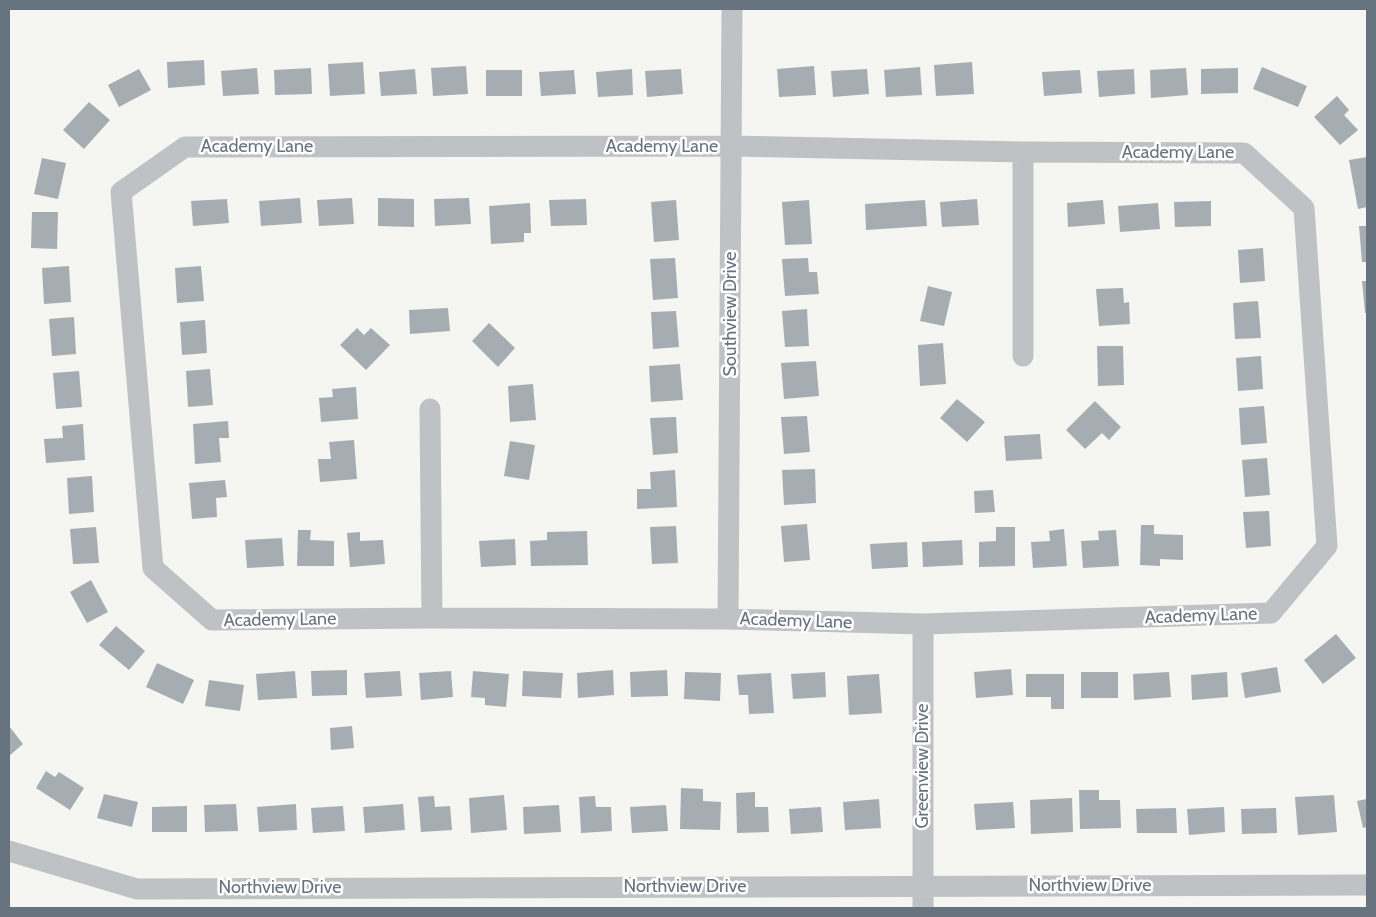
<!DOCTYPE html>
<html>
<head>
<meta charset="utf-8">
<style>
	body { margin:0 }
	#map { position:relative; width:1376px; height:917px; overflow:hidden; background:#f5f5f2; font-family:Cabin,sans-serif }
	canvas { display:block }
	.frame { position:absolute; inset:0; border:10px solid #677480; pointer-events:none }
</style>
</head>
<body>
<div id="map">
<canvas width="1376" height="917"></canvas>
<div class="frame"></div>
</div>
<script>
const ctx = document.querySelector('canvas').getContext('2d');
ctx.lineJoin = 'round';
function paint(path, color) { ctx.fillStyle = color; ctx.fill(path, 'evenodd'); }
const poly = rows => new Path2D(rows.map(r => 'M' + r).join(''));
function stroke(path, color, width, dash) { ctx.strokeStyle = color; ctx.lineWidth = width; ctx.lineCap = dash ? 'butt' : 'round'; ctx.setLineDash(dash || []); ctx.stroke(path); }
function write(font, color, halo, rows, align = 'center') {
  ctx.font = font + ' Cabin,sans-serif'; ctx.lineWidth = 5; ctx.setLineDash([]); ctx.textBaseline = 'middle'; ctx.strokeStyle = halo; ctx.fillStyle = color; for (const [text, x, y, turn = 0] of rows) {
    ctx.save(); ctx.translate(x, y); ctx.rotate((+turn || 0) * Math.PI / 180); ctx.textAlign = isNaN(turn) ? turn : align; if (halo) ctx.strokeText(text, 0, 0); ctx.fillText(text, 0, 0); ctx.restore();
  }
}
paint(poly([
	[204,60,205,85,168,88,167,62],
	[363,62,365,94,330,96,328,64],
	[972,62,974,94,936,96,934,65],
	[466,66,468,94,433,96,431,68],
	[814,66,816,95,779,97,777,69],
	[920,67,922,95,886,97,884,70],
	[1262,67,1307,86,1298,107,1253,89],
	[257,68,259,94,223,96,221,71],
	[311,68,312,94,275,95,274,70],
	[1186,68,1188,95,1151,98,1150,70],
	[1238,68,1238,93,1201,94,1201,69],
	[139,69,151,90,119,107,108,85],
	[415,69,417,94,381,96,379,72],
	[632,69,633,95,598,97,596,72],
	[681,69,683,94,647,97,645,71],
	[867,69,869,94,833,97,831,71],
	[1134,69,1135,94,1099,97,1097,71],
	[486,70,522,70,522,96,486,96],
	[574,70,576,94,541,96,539,72],
	[1080,70,1082,93,1044,96,1042,72],
	[1337,96,1349,110,1344,115,1358,130,1340,145,1314,117],
	[89,102,110,120,84,149,63,130],
	[1367,157,1367,207,1358,209,1349,160],
	[42,158,66,163,58,199,34,194],
	[300,198,302,223,261,226,259,201],
	[352,198,354,224,319,226,317,200],
	[378,198,414,199,414,227,378,226],
	[469,198,471,224,435,226,434,199],
	[227,199,229,223,193,226,191,201],
	[586,199,587,225,551,226,549,200],
	[977,199,979,225,942,227,940,202],
	[676,200,679,240,654,242,651,202],
	[809,200,812,244,785,245,782,202],
	[925,200,927,226,866,230,865,204],
	[1103,200,1105,224,1068,227,1067,203],
	[1211,201,1211,226,1175,227,1174,202],
	[530,203,531,233,524,233,524,242,491,244,489,206],
	[1158,203,1160,229,1120,232,1118,206],
	[32,212,58,212,57,249,31,248],
	[1359,226,1367,226,1367,262,1362,262],
	[1263,248,1265,281,1240,283,1238,250],
	[675,258,678,298,653,300,650,259],
	[808,258,809,272,817,272,819,294,785,296,782,259],
	[69,266,71,302,44,304,42,268],
	[201,266,204,301,177,303,175,268],
	[1362,281,1367,281,1367,313,1365,313],
	[928,286,952,292,944,326,920,321],
	[1123,288,1124,303,1129,302,1130,324,1099,326,1096,289],
	[1258,301,1261,338,1235,339,1233,303],
	[448,308,450,331,410,334,409,310],
	[807,309,809,346,785,347,782,311],
	[676,311,679,347,653,349,651,312],
	[74,317,76,354,52,356,49,319],
	[205,320,207,353,182,355,180,322],
	[489,323,515,348,498,367,472,341],
	[357,328,364,335,371,328,390,345,366,370,340,345],
	[943,343,946,384,920,386,918,345],
	[1097,346,1123,346,1124,385,1098,386],
	[1261,356,1263,389,1238,391,1236,358],
	[816,361,819,396,784,399,781,363],
	[680,364,683,400,651,402,649,366],
	[210,369,213,405,188,407,186,371],
	[79,371,82,407,56,409,53,373],
	[533,384,536,420,510,422,508,386],
	[356,387,358,419,321,422,319,398,333,397,332,389],
	[957,399,985,422,967,442,940,418],
	[1095,401,1121,427,1109,440,1102,433,1085,449,1066,430],
	[1264,406,1267,443,1241,445,1239,408],
	[807,416,810,452,784,454,781,417],
	[676,417,678,453,653,455,650,418],
	[228,421,229,438,219,438,221,462,195,464,193,424],
	[83,424,85,460,46,463,44,439,63,438,62,426],
	[1040,434,1042,459,1006,461,1004,436],
	[354,440,357,479,320,482,318,459,331,459,329,442],
	[510,441,535,445,529,480,504,476],
	[1267,458,1270,495,1245,497,1242,460],
	[815,469,816,503,784,505,782,470],
	[675,470,677,507,637,509,637,489,651,489,650,472],
	[92,476,94,512,69,514,67,478],
	[225,480,227,497,216,498,217,517,192,519,189,483],
	[993,490,995,512,975,513,974,491],
	[1269,511,1271,546,1246,548,1243,512],
	[807,524,810,560,784,562,781,526],
	[1141,525,1154,525,1154,534,1183,535,1183,560,1160,559,1160,566,1140,565],
	[676,526,678,563,652,564,650,527],
	[96,527,99,563,73,564,70,529],
	[996,527,1015,527,1015,566,979,567,979,542,996,541],
	[1064,529,1067,566,1033,568,1031,542,1050,541,1049,531],
	[298,530,311,530,310,540,334,541,334,566,297,566],
	[1116,530,1119,566,1083,568,1081,541,1099,540,1098,531],
	[587,531,588,565,531,566,530,541,547,540,547,532],
	[360,532,360,541,383,540,385,564,350,567,347,533],
	[282,538,284,566,247,568,245,540],
	[515,539,516,565,481,567,479,541],
	[962,540,963,565,923,567,922,542],
	[907,542,908,567,872,569,870,544],
	[91,580,108,612,87,623,70,592],
	[116,626,145,651,129,670,99,645],
	[1336,634,1356,658,1323,684,1304,660],
	[157,663,194,680,183,704,146,687],
	[1277,667,1281,692,1245,698,1241,673],
	[1011,669,1013,695,976,698,974,672],
	[347,670,347,695,312,696,311,671],
	[613,670,614,695,578,698,577,673],
	[667,670,668,696,631,697,630,672],
	[295,671,297,698,258,700,256,674],
	[400,671,402,696,366,698,364,673],
	[451,671,453,697,421,700,419,673],
	[473,671,509,674,506,707,485,705,485,698,471,697],
	[523,671,563,673,561,698,522,696],
	[685,672,721,673,720,701,684,699],
	[825,672,826,697,793,699,791,674],
	[1081,672,1118,672,1118,698,1081,698],
	[1169,672,1171,697,1134,700,1133,674],
	[1227,672,1228,697,1192,700,1191,675],
	[771,673,774,713,749,714,748,695,739,695,737,675],
	[879,674,882,713,849,715,847,676],
	[1026,674,1064,674,1064,709,1051,709,1051,697,1026,697],
	[209,680,244,685,240,711,205,706],
	[9,726,23,744,9,756],
	[352,726,354,748,331,750,330,728],
	[46,771,55,777,59,772,84,788,70,810,36,788],
	[681,788,703,789,703,801,721,802,720,830,680,829],
	[1079,790,1099,790,1099,800,1120,800,1121,828,1080,829],
	[755,792,755,807,768,807,769,832,737,833,736,793],
	[104,794,138,802,132,827,97,818],
	[504,795,507,830,471,833,469,798],
	[1334,795,1337,832,1298,835,1295,797],
	[434,796,435,807,450,806,452,830,421,832,418,797],
	[595,796,596,807,611,807,612,831,581,833,579,797],
	[1072,798,1073,832,1031,834,1030,800],
	[879,799,881,828,845,830,843,802],
	[1367,799,1367,827,1363,828,1357,801],
	[1013,802,1015,828,976,830,974,804],
	[236,804,238,831,205,832,204,805],
	[296,804,297,830,259,832,257,807],
	[403,804,405,830,365,833,363,807],
	[559,805,561,832,524,834,523,807],
	[666,805,668,831,632,833,630,807],
	[187,806,187,832,152,832,152,807],
	[343,806,345,831,313,833,311,808],
	[821,807,823,832,791,834,789,809],
	[1224,807,1225,832,1189,835,1187,809],
	[1176,808,1177,833,1137,833,1136,809],
	[1276,808,1277,833,1242,834,1241,809]
]), '#a6adb2');
stroke(poly([
	[732,146,1023,152,1244,153,1304,208,1327,546,1271,613,923,624,728,619,432,618,212,620,153,568,121,192,185,147,732,146],
	[1023,356,1023,152],
	[430,409,432,618],
	[728,619,732,9],
	[923,624,923,908],
	[9,851,137,889,1367,885]
]), '#bec2c5', 21);
write('18px', '#677480', '#fff', [
	["Academy Lane",257,147],
	["Academy Lane",662,147],
	["Academy Lane",1178,153],
	["Southview Drive",731,314,-90],
	["Academy Lane",1201,616,-2],
	["Academy Lane",280,620,-1],
	["Academy Lane",796,621,2],
	["Greenview Drive",923,766,-90],
	["Northview Drive",1090,886],
	["Northview Drive",685,887],
	["Northview Drive",280,888]
]);
</script>
</body>
</html>
